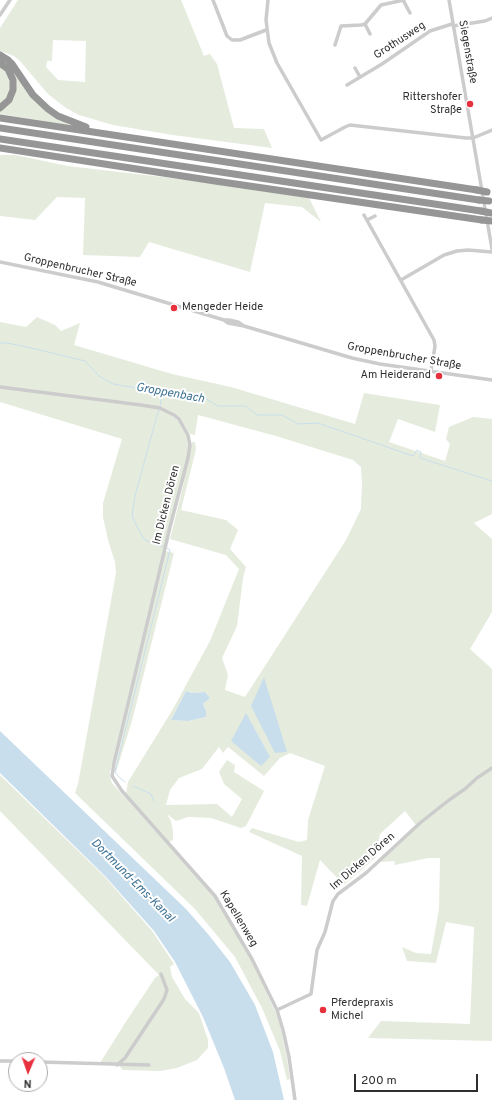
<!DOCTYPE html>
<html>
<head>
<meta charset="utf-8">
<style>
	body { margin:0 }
	#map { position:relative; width:492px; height:1100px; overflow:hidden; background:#fff; font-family:Overpass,sans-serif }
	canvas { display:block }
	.north { position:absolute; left:8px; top:1052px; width:40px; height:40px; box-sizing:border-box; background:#fff; border:1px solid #acacac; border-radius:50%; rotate:182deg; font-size:11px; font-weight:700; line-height:16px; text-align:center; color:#2f2f2f }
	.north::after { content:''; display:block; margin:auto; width:14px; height:18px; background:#e7303d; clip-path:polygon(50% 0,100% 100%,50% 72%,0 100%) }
	.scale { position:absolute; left:354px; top:1074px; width:124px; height:18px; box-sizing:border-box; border:2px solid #2f2f2f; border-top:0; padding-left:5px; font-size:12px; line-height:14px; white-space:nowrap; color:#2f2f2f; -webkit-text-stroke:3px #fff; paint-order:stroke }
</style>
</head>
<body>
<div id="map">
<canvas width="492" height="1100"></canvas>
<div class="north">N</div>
<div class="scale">200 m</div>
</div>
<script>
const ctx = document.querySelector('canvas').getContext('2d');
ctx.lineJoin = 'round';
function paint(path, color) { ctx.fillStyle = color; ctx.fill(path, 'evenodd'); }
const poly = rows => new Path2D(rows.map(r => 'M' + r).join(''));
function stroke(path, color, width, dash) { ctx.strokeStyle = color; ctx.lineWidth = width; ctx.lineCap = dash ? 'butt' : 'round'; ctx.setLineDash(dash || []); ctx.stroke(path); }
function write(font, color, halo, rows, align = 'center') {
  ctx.font = font + ' Overpass,sans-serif'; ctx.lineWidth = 4; ctx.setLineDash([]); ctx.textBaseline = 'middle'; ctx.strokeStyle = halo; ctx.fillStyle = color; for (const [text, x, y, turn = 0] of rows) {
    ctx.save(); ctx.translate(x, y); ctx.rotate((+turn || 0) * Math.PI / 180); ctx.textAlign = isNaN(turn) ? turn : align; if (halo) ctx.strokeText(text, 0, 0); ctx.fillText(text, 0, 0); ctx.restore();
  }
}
paint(poly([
	[18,0,181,0,204,56,210,54,217,64,234,128,264,129,272,148,173,135,113,125,79,115,66,108,48,94,20,61,14,56,0,51,0,28],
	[53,40,86,41,85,82,58,80,46,67,47,61,52,61],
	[0,63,12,70,69,125,0,114],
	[0,155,15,155,68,166,188,180,309,198,321,222,302,207,265,203,250,272,149,242,140,257,83,255,85,198,57,197,35,220,0,216],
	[37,317,55,325,61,331,80,323,74,345,172,374,231,387,355,424,364,393,440,405,435,432,398,419,389,442,445,461,450,444,446,439,449,427,473,417,492,419,492,514,474,523,492,539,492,612,470,649,492,669,492,1041,368,1038,381,1021,470,1024,474,927,446,922,436,963,407,961,402,947,416,953,431,954,439,909,440,858,428,858,395,865,394,861,382,862,379,859,416,825,405,811,380,834,375,858,344,885,320,860,307,906,301,905,302,856,249,832,252,828,299,842,307,840,308,820,325,766,290,753,280,758,264,776,228,747,223,753,219,747,202,769,179,778,170,790,166,805,217,804,232,817,242,799,224,784,219,772,227,760,235,765,234,772,264,791,246,826,241,828,211,818,188,817,176,821,167,814,171,821,173,831,173,840,169,842,126,794,128,782,173,709,210,641,239,569,226,555,170,539,185,478,167,533,110,773,110,777,112,783,214,897,252,962,275,1011,279,1021,287,1058,290,1079,287,1080,280,1051,262,1008,235,957,195,909,75,793,78,784,116,573,115,562,108,540,103,517,103,503,122,439,0,402,0,322,26,327],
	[160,406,175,414,180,418,190,434,195,435,198,415,276,436,353,460,361,467,362,483,361,509,346,540,245,697,225,690,228,675,222,658,237,626,243,578,246,567,230,549,238,530,226,520,181,510,196,449,195,442,192,442,190,453,188,435,180,422],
	[186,691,192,693,205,692,210,698,203,704,206,711,206,717,188,721,171,720],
	[165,551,174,553,132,721,116,772,114,772],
	[0,775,104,876,153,932,174,964,170,967,172,977,185,999,199,1013,208,1040,208,1048,197,1060,177,1068,160,1071,123,1070,119,1066,100,1063,127,1020,155,978,159,975,0,811]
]), '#e5ecdd');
paint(poly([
	[264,677,287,752,275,753,251,706],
	[186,691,192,693,205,692,210,698,203,704,206,711,206,717,188,721,171,720],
	[246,713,270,757,261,766,231,741],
	[0,731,186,909,208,934,230,962,255,1005,273,1052,284,1100,235,1100,224,1068,203,1017,175,962,154,931,105,876,0,773]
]), '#c9deec');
stroke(poly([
	[0,343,7,343,27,347,85,361,99,376,113,384,190,397,203,397,218,406,246,406,257,415,282,415,298,424,318,423,413,456,417,450,421,452,420,458,492,481],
	[160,407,162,392],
	[159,410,156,419,135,496,132,516,138,529,144,539,151,543,163,547],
	[125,782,119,777,115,772,170,550,167,548],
	[133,786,151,794,154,801]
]), '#c9deec', 1);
stroke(poly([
	[213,0,227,36,232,40,240,40,266,30],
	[268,0,266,20,269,43,277,63,321,140,345,127,350,125,466,138,473,138,492,130],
	[403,0,410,13],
	[449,0,492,249],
	[0,15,10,0],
	[365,24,370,34],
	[453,26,485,21,492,18],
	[335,45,341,26,361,25,365,24,381,5,404,0],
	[355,68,360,77],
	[347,85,382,64,430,31,452,24],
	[364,215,434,340,435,346,431,371],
	[367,220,375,216],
	[0,262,98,282,224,320,229,320,238,322,244,326],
	[401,280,444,255,457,251,468,250,492,252],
	[224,320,228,323,244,326,352,358,380,364,492,380],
	[0,387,141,405,160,408,174,415,179,419,188,435,190,445,188,458,170,527,114,763,112,776,122,791,215,896,252,959,277,1010,283,1030,289,1057,295,1100],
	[277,1010,311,994,317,950,325,932,333,901,338,894,366,873,420,823,449,800,465,789,477,778,492,768],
	[0,1061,16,1061],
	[40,1062,149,1065],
	[117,1065,125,1058,164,999,167,990,161,974]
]), '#ccc', 3.5);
stroke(poly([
	[0,55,8,60,12,64,33,95,48,109,58,116,86,127],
	[0,63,8,69,13,80,13,90,9,100,0,108],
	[0,118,477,190],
	[0,128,479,200],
	[0,139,481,211],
	[0,148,215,181,482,220]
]), '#969696', 7);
stroke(poly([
	[477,190,487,192],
	[479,200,489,201],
	[481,211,491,213],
	[482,220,492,221]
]), '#969696', 7);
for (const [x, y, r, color] of [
	[470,104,4,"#e7303d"],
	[174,308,4,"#e7303d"],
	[439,376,4,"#e7303d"],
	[323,1010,4,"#e7303d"]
]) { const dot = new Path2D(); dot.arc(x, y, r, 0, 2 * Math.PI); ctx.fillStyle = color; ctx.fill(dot); stroke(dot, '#fff', 1.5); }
write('11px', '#2f2f2f', '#fff', [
	["Grothusweg",400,41,-33],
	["Siegenstraße",467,52,80],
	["Groppenbrucher Straße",80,271,13],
	["Groppenbrucher Straße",404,357,10],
	["Im Dicken Dören",167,505,-76],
	["Im Dicken Dören",363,862,-41],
	["Kapellenweg",238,919,59]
]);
write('11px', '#2f2f2f', '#fff', [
	["Rittershofer",462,98],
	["Straße",462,111],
	["Mengeder Heide",182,308,"left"],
	["Am Heiderand",431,376],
	["Pferdepraxis",331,1004,"left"],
	["Michel",331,1017,"left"]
], 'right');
write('italic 12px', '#3c7092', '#fff', [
	["Groppenbach",170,394,10],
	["Dortmund-Ems-Kanal",132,881,45]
]);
</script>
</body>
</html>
